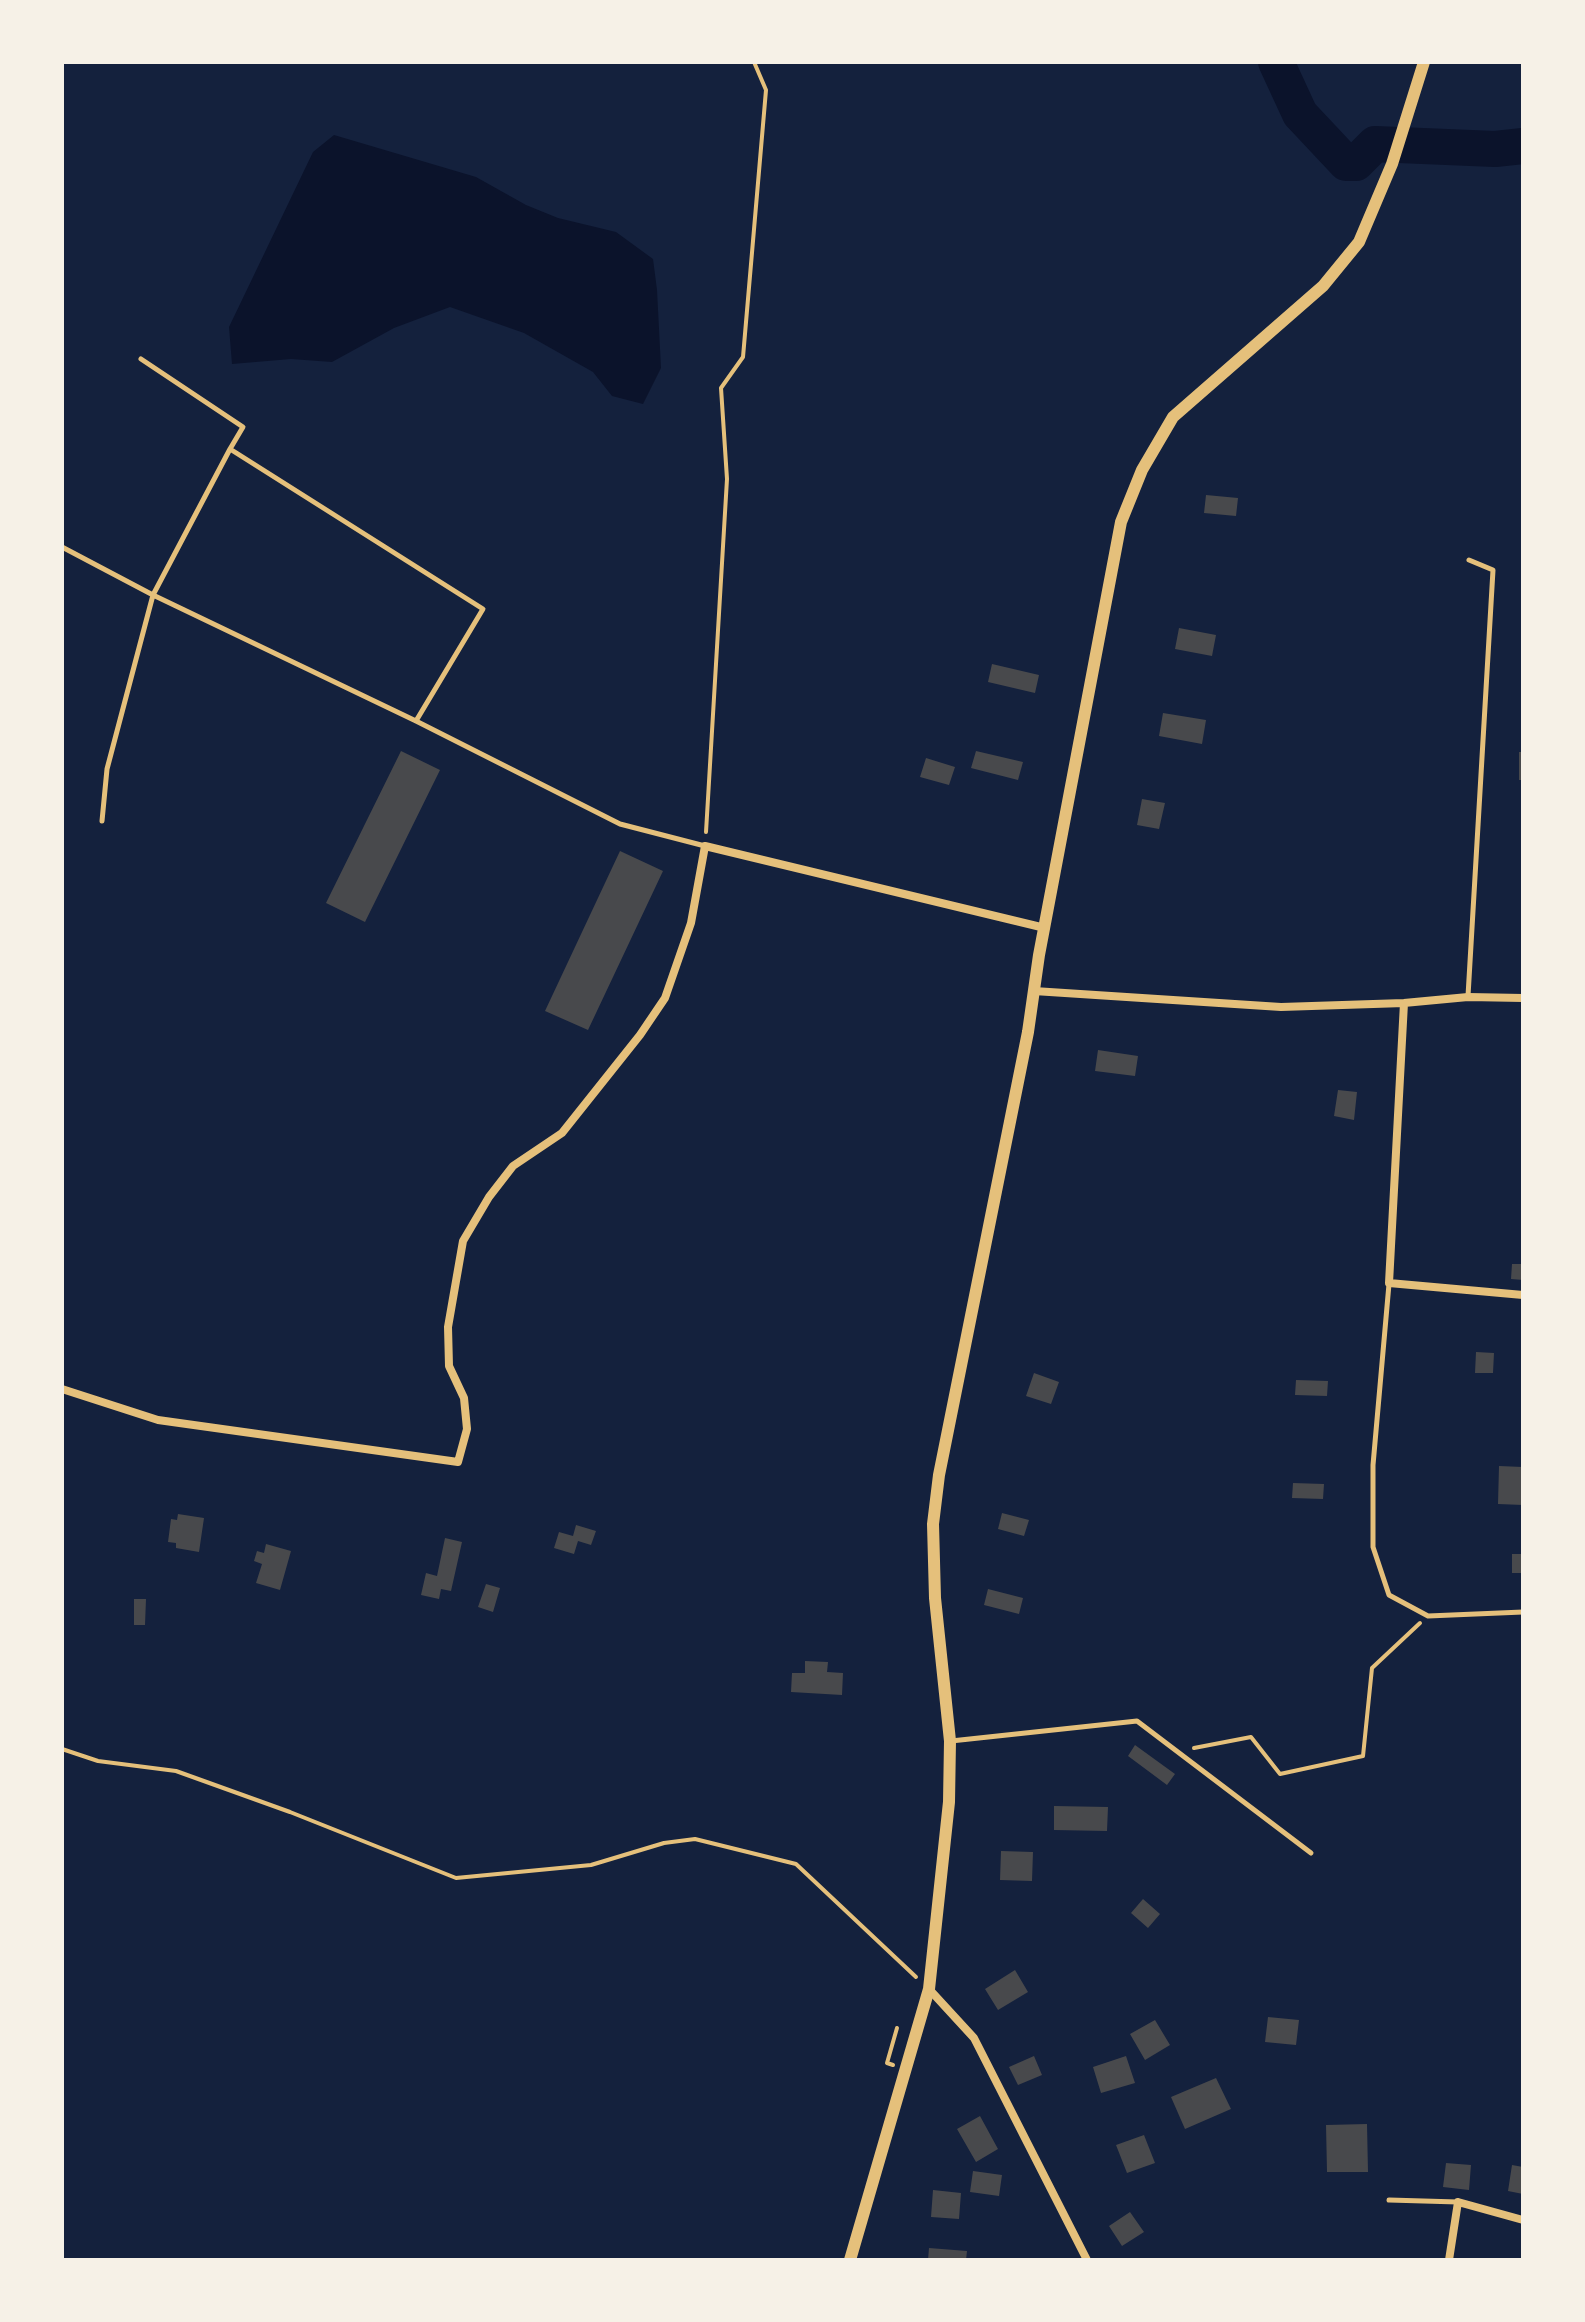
<!DOCTYPE html>
<html>
<head>
<meta charset="utf-8">
<style>
	body { margin:0 }
	#map { position:relative; width:1585px; height:2322px; overflow:hidden; background:#14213d; font-family:"Noto Sans",sans-serif }
	canvas { display:block }
	.frame { position:absolute; inset:0; border:64px solid #f6f1e7; pointer-events:none }
</style>
</head>
<body>
<div id="map">
<canvas width="1585" height="2322"></canvas>
<div class="frame"></div>
</div>
<script>
const ctx = document.querySelector('canvas').getContext('2d');
ctx.lineJoin = 'round';
function paint(path, color) { ctx.fillStyle = color; ctx.fill(path, 'evenodd'); }
const poly = rows => new Path2D(rows.map(r => 'M' + r).join(''));
function stroke(path, color, width, dash) { ctx.strokeStyle = color; ctx.lineWidth = width; ctx.lineCap = dash ? 'butt' : 'round'; ctx.setLineDash(dash || []); ctx.stroke(path); }
paint(poly([
	[334,135,476,177,526,205,558,218,616,232,653,259,657,290,661,368,643,404,612,396,593,372,524,333,450,307,394,328,332,362,291,359,232,364,229,327,313,152]
]), '#0b132b');
stroke(poly([
	[1276,62,1300,114,1346,163,1356,163,1375,144,1495,149,1523,146]
]), '#0b132b', 36);
paint(poly([
	[1206,495,1238,498,1236,516,1204,513],
	[1179,628,1216,635,1212,656,1175,649],
	[992,664,1039,675,1035,693,988,682],
	[1163,713,1206,720,1202,744,1159,736],
	[401,751,440,770,365,922,326,903],
	[976,751,1023,762,1018,780,971,768],
	[1519,752,1523,752,1523,780,1519,780],
	[926,758,955,767,949,785,920,777],
	[1142,799,1165,803,1159,829,1137,825],
	[620,851,663,871,588,1030,545,1011],
	[1098,1050,1138,1056,1135,1076,1095,1071],
	[1338,1090,1357,1092,1354,1120,1334,1116],
	[1512,1264,1523,1264,1523,1280,1511,1279],
	[1476,1352,1494,1353,1493,1373,1475,1373],
	[1034,1373,1059,1382,1051,1404,1026,1396],
	[1296,1380,1328,1381,1327,1396,1295,1395],
	[1499,1466,1523,1467,1523,1505,1498,1504],
	[1293,1483,1324,1484,1323,1499,1292,1498],
	[1002,1513,1029,1520,1024,1536,998,1529],
	[178,1514,204,1518,199,1552,176,1548,176,1543,168,1542,171,1519,177,1520],
	[576,1525,596,1531,591,1545,578,1541,574,1554,554,1548,559,1532,573,1536],
	[445,1538,462,1542,451,1591,441,1589,439,1599,421,1595,426,1573,437,1576],
	[266,1544,291,1551,280,1590,256,1583,262,1564,254,1561,257,1551,264,1553],
	[1512,1554,1523,1554,1523,1573,1512,1573],
	[486,1584,500,1588,493,1612,478,1607],
	[988,1589,1023,1598,1019,1614,984,1605],
	[134,1599,146,1599,145,1625,134,1625],
	[805,1661,828,1662,827,1672,843,1673,842,1695,791,1692,792,1673,805,1673],
	[1135,1745,1175,1774,1167,1785,1128,1756],
	[1054,1806,1108,1807,1107,1831,1054,1830],
	[1001,1851,1033,1852,1032,1881,1000,1880],
	[1143,1899,1160,1914,1148,1928,1131,1913],
	[1015,1970,1028,1992,998,2010,985,1989],
	[1268,2017,1299,2020,1296,2045,1265,2042],
	[1155,2020,1170,2045,1145,2060,1130,2034],
	[1034,2056,1042,2075,1018,2085,1009,2067],
	[1126,2056,1135,2083,1101,2093,1093,2067],
	[1216,2078,1231,2109,1185,2129,1171,2097],
	[980,2116,998,2149,976,2162,957,2129],
	[1367,2124,1368,2172,1327,2172,1326,2125],
	[1144,2135,1155,2163,1127,2173,1116,2145],
	[1446,2163,1471,2165,1469,2190,1443,2187],
	[1512,2165,1523,2167,1523,2194,1508,2191],
	[973,2171,1002,2175,999,2196,970,2192],
	[933,2190,961,2193,959,2219,931,2217],
	[1130,2212,1144,2232,1122,2246,1109,2226],
	[929,2248,967,2251,966,2260,928,2260]
]), '#48494c');
stroke(poly([
	[706,832,727,479,721,388,743,357,766,90,754,62],
	[1194,1748,1251,1737,1280,1774,1363,1756,1372,1668,1420,1623],
	[62,1749,98,1761,176,1771,290,1812,456,1878,591,1865,664,1843,695,1839,796,1864,916,1977],
	[893,2065,887,2063,897,2028]
]), '#e5c07b', 4);
stroke(poly([
	[141,359,243,427,230,449],
	[62,547,153,595,107,769,102,821],
	[416,721,483,609,230,449,153,595,416,721,620,824,705,846],
	[1468,996,1493,570,1469,560],
	[1389,1284,1373,1465,1373,1547,1389,1595,1428,1616,1523,1612],
	[951,1741,1137,1721,1311,1853],
	[1389,2200,1458,2202]
]), '#e5c07b', 5);
stroke(poly([
	[1034,991,1281,1007,1404,1003,1468,997,1523,998],
	[1404,1003,1389,1283,1523,1295],
	[62,1389,158,1420,458,1462,467,1429,464,1398,449,1366,448,1327,463,1241,489,1197,513,1166,562,1133,640,1035,665,998,691,923,705,846,1045,928],
	[929,1989,974,2038,1087,2260],
	[1449,2260,1458,2202,1523,2220]
]), '#e5c07b', 8);
stroke(poly([
	[850,2260,929,1989,949,1802,950,1741,935,1598,933,1524,939,1475,1028,1032,1039,955,1121,522,1142,470,1173,417,1323,286,1359,242,1392,164,1424,62]
]), '#e5c07b', 12);
</script>
</body>
</html>
